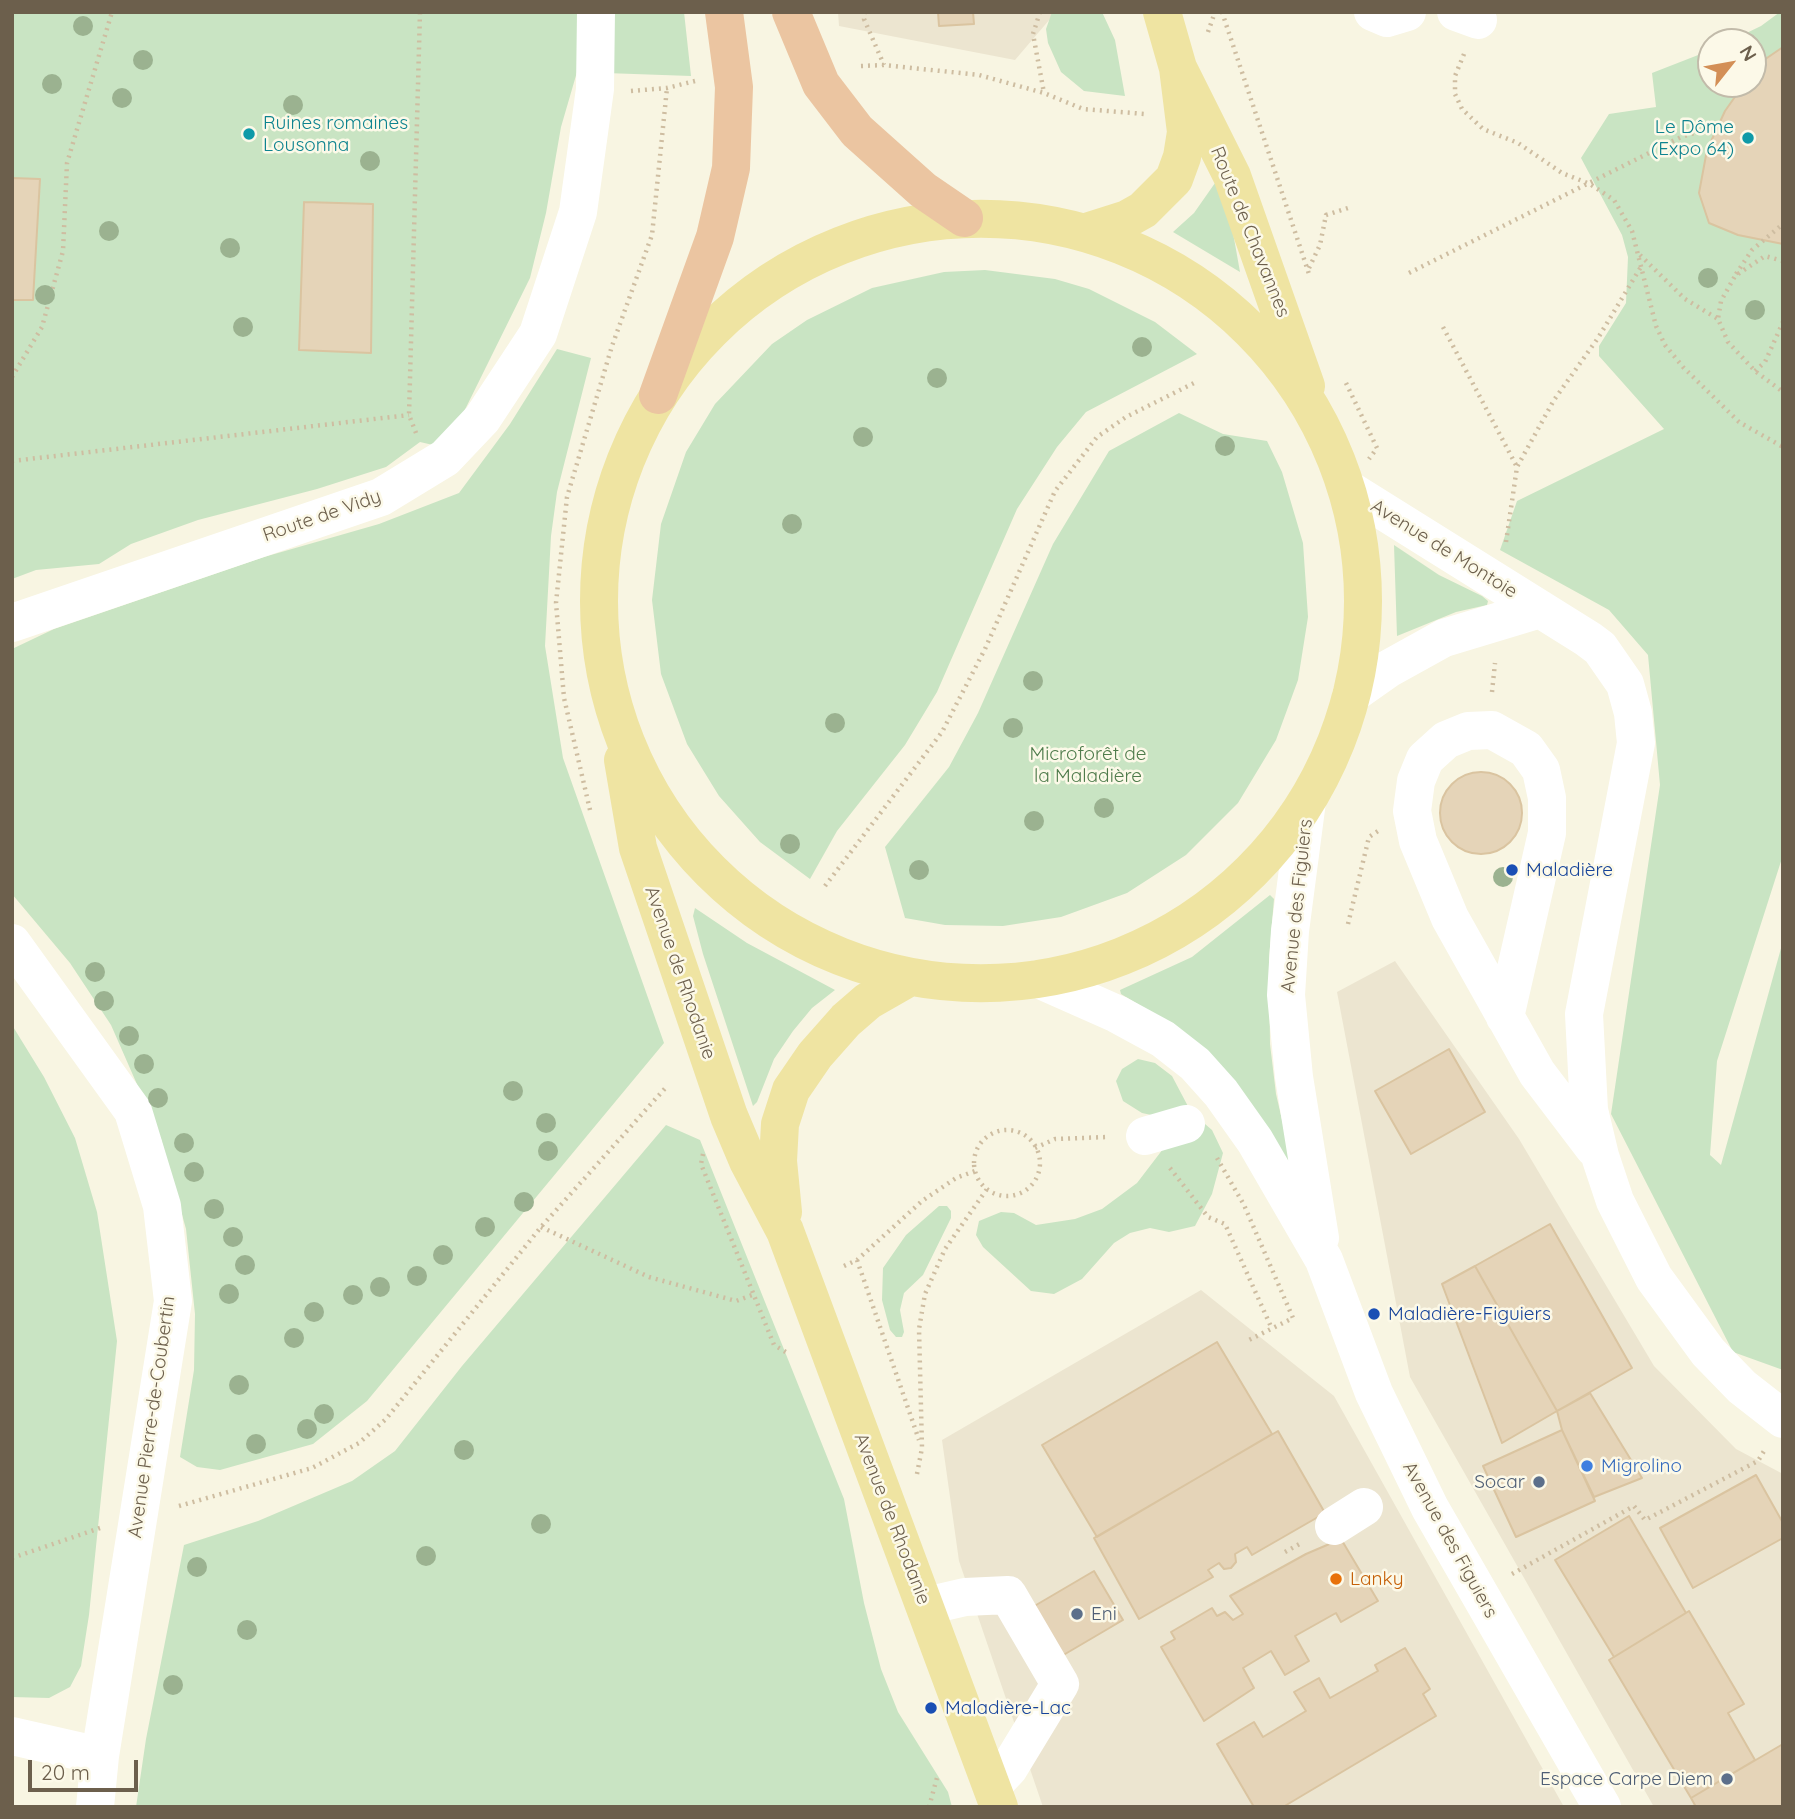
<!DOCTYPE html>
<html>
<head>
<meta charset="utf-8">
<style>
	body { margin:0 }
	#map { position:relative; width:1795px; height:1819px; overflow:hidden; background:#f8f5e2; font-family:Quicksand,sans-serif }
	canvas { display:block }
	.frame { position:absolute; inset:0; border:14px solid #6c5f4c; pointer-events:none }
	.north { position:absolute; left:1697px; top:28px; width:70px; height:70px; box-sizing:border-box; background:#fcf9e8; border:2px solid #c2bbaa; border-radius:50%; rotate:59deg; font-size:19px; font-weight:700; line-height:28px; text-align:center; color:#6c5f4c }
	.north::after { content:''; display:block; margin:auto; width:24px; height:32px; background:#d38f56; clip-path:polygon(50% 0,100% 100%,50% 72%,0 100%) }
	.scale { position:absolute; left:28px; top:1760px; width:110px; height:32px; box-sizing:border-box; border:4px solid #6c5f4c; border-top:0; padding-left:9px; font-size:21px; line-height:24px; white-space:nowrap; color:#6c5f4c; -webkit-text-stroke:5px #fcf9e8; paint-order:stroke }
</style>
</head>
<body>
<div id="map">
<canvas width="1795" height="1819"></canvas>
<div class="frame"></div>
<div class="north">N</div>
<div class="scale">20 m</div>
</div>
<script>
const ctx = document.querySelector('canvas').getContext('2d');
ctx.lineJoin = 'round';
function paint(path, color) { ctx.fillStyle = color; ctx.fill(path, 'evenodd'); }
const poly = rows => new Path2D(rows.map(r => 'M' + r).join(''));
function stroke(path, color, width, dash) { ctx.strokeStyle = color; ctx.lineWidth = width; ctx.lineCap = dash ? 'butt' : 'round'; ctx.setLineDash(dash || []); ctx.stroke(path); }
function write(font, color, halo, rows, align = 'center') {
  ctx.font = font + ' Quicksand,sans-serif'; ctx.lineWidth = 5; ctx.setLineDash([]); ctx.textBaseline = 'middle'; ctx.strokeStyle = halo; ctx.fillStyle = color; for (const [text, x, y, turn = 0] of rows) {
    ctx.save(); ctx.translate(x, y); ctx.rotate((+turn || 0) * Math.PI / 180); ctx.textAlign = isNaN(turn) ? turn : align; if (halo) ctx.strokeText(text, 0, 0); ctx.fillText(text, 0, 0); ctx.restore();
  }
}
paint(poly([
	[838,12,1056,12,1015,60,839,26],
	[1395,961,1519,1139,1654,1366,1736,1449,1783,1474,1783,1807,1654,1807,1410,1377,1337,992],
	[1201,1290,1334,1396,1564,1807,1043,1807,959,1561,942,1440]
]), '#ece5d0');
paint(poly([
	[12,12,684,12,691,76,577,72,561,127,546,213,530,278,446,448,420,442,386,467,317,489,198,520,131,544,99,564,36,570,12,579],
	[1052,12,1102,12,1115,40,1125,96,1084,91,1061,72,1048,43,1046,29],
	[1780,12,1783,12,1783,855,1717,1061,1710,1155,1721,1165,1783,941,1783,1370,1733,1352,1611,1114,1660,785,1648,655,1609,610,1500,550,1517,501,1664,429,1599,356,1599,346,1626,303,1628,257,1622,235,1581,158,1609,114,1656,107,1652,73,1711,50,1711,84,1753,84,1753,42,1728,42,1761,26],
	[1215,183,1232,227,1240,272,1173,232,1194,213],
	[985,270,1055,279,1089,289,1155,322,1197,354,1086,412,1057,447,1017,509,937,692,905,745,837,831,810,879,760,842,719,796,687,744,661,674,652,600,661,524,686,452,715,404,772,344,807,320,872,288,944,272],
	[557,349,591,358,557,492,551,536,545,646,563,758,664,1043,367,1401,313,1444,220,1470,197,1467,180,1457,194,1370,195,1314,186,1229,161,1139,111,1025,70,963,12,894,12,649,54,629,264,557,379,524,459,493,510,424],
	[1179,413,1223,434,1267,441,1282,472,1303,543,1308,617,1298,680,1276,740,1238,803,1186,855,1127,893,1061,917,1003,926,945,925,905,918,885,847,949,767,978,713,1053,544,1109,451],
	[1394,545,1439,575,1482,596,1488,601,1487,605,1456,612,1397,636],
	[1270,895,1274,899,1269,959,1270,1044,1276,1094,1293,1167,1156,1015,1121,994,1120,990,1192,957],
	[695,908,747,943,835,990,812,1008,793,1031,774,1059,757,1102,753,1106,703,954,693,916],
	[12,1025,44,1077,75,1138,97,1212,117,1341,89,1615,81,1666,70,1687,49,1698,12,1697],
	[1138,1059,1155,1063,1172,1076,1191,1112,1212,1130,1223,1153,1212,1194,1195,1226,1169,1232,1150,1228,1130,1233,1114,1243,1082,1279,1054,1294,1031,1291,983,1247,976,1235,979,1221,1001,1212,1014,1213,1036,1225,1075,1219,1102,1209,1137,1183,1163,1149,1156,1116,1142,1113,1123,1101,1116,1081,1122,1069],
	[666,1125,700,1140,844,1499,864,1603,881,1669,898,1712,948,1792,952,1807,136,1807,146,1739,184,1545,258,1521,352,1481,395,1451,462,1366],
	[939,1206,947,1206,951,1211,951,1218,923,1275,904,1293,900,1310,904,1332,902,1337,896,1337,890,1330,882,1300,883,1268,906,1235]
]), '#c9e4c3');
const building = poly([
	[938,12,973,12,974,24,939,26,938,12],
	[1783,47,1783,244,1738,235,1709,223,1699,193,1707,150,1725,111,1744,84,1753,84,1753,73,1764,60,1783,47],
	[12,178,40,179,33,300,12,300,12,178],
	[304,202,373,204,371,353,299,350,304,202],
	'1440 813a41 41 0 1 1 82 0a41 41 0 1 1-82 0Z',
	[1449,1049,1485,1112,1411,1154,1375,1091,1449,1049],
	[1550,1224,1632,1368,1557,1411,1475,1266,1550,1224],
	[1475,1266,1557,1411,1502,1443,1442,1284,1475,1266],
	[1217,1342,1272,1434,1097,1537,1042,1445,1217,1342],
	[1590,1393,1642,1478,1594,1497,1562,1430,1557,1411,1590,1393],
	[1562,1430,1595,1501,1516,1537,1483,1466,1562,1430],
	[1278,1431,1325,1513,1252,1555,1247,1547,1235,1554,1236,1562,1231,1568,1224,1569,1219,1563,1208,1570,1213,1577,1139,1619,1094,1538,1278,1431],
	[1756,1475,1783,1523,1783,1538,1693,1588,1660,1528,1756,1475],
	[1629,1516,1686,1613,1614,1657,1555,1560,1629,1516],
	[1341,1539,1378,1601,1341,1622,1336,1613,1295,1636,1309,1661,1285,1675,1271,1651,1243,1668,1254,1688,1204,1721,1161,1647,1175,1639,1171,1632,1212,1608,1217,1616,1225,1612,1233,1620,1243,1614,1230,1596,1306,1554,1341,1539],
	[1094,1571,1123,1620,1060,1657,1031,1608,1094,1571],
	[1689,1611,1744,1704,1728,1713,1755,1760,1691,1798,1609,1660,1689,1611],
	[1405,1648,1430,1689,1423,1694,1436,1716,1283,1807,1254,1807,1217,1744,1254,1722,1263,1737,1306,1711,1294,1692,1319,1678,1330,1698,1378,1671,1375,1665,1405,1648],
	[1783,1744,1783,1807,1696,1807,1691,1798,1783,1744]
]);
paint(building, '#e5d4b8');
stroke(building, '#dac4a0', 2);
stroke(poly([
	[865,12,864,19,884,65],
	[1040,12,1033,34,1044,93],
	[1222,12,1309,274],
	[1208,32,1215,12],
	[1464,54,1455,76,1455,94,1462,109,1483,129,1518,143,1562,173,1590,184,1614,200,1632,231,1656,326,1665,345,1683,367,1739,422,1783,447],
	[861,66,884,65,979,75,1044,93,1083,109,1145,114,1144,112],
	[631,91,667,88,695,81],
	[1640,255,1685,299,1718,319],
	[1783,261,1765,256,1735,276,1721,301,1718,319,1728,342,1755,371,1783,392],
	[1309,268,1320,245,1326,215,1348,208],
	[1409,273,1681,137,1718,126],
	[1736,274,1752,250,1783,224],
	[1443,327,1517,467],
	[1755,371,1765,362,1783,322],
	[12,377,42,327,63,251,67,163,112,12],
	[1346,383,1377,448,1369,459],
	[416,433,409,415,420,12],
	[12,461,409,415],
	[1506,542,1517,467,1554,400,1598,338,1642,265],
	[1492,692,1495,663],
	[590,810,564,698,556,603,567,497,612,346,652,235,667,88],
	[825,886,942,732,985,649,1055,491,1097,437,1126,417,1194,383],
	[1348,924,1369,837,1378,831],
	'974 1163a33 33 0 1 1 66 0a33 33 0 1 1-66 0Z',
	[1035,1148,1055,1139,1107,1137],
	[703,1154,701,1164,774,1345,789,1354],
	[1217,1158,1244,1205,1293,1318,1249,1340],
	[1170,1168,1208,1217,1225,1224,1272,1329],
	[541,1227,649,1277,736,1301,752,1295],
	[857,1260,919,1440],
	[844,1266,857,1260,922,1201,956,1178,975,1171],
	[917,1474,922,1448,919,1329,925,1294,945,1249,987,1189],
	[179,1506,312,1468,359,1443,386,1419,541,1227,668,1085],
	[1285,1552,1303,1542],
	[12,1558,100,1528],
	[1512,1574,1634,1506,1645,1520,1758,1461,1764,1451],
	[929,1807,938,1774]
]), '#cebda1', 4.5, [2, 5]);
stroke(poly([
	[1373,12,1387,18,1407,12],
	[1456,12,1478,20],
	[1348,489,1588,639,1600,648,1625,684,1633,713,1636,743,1584,1014,1589,1110,1600,1156,1615,1201,1654,1278,1708,1352,1742,1387,1783,1419],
	[12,623,381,497,445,458,482,419,538,334,578,212,595,89,596,12],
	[1351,695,1388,669,1444,638,1540,609],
	[1307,801,1290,931,1286,995,1294,1077,1320,1238],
	[12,943,133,1111,162,1206,173,1301,100,1756,95,1807],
	[1038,979,1117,1014,1163,1039,1195,1064,1221,1093,1255,1141,1324,1260,1374,1393,1430,1508,1602,1807],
	[1505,1017,1547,833,1547,798,1541,770,1526,749,1492,730,1468,731,1446,740,1425,759,1416,781,1412,811,1418,841,1450,918,1537,1073,1594,1148],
	[1145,1136,1186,1124],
	[1334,1526,1364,1507],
	[926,1606,965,1597,1008,1595,1060,1684,1009,1768,993,1785],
	[12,1736,100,1756]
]), '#fff', 38);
stroke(poly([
	[1178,68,1232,176,1306,386],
	'599 601a382 382 0 1 1 764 0a382 382 0 1 1-764 0Z',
	[1086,232,1127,219,1143,210,1174,179,1182,157,1186,132,1178,68,1162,12],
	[623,760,638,848,729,1116,748,1161,785,1231,999,1807],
	[783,1212,778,1161,780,1124,791,1090,815,1055,846,1020,868,1001,910,977]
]), '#efe4a2', 38);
stroke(poly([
	[791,12,821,84,857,131,923,190,964,218],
	[658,395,715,237,731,168,734,87,724,12]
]), '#ebc5a1', 38);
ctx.fillStyle = '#9bb290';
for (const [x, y] of [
	[83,26],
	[143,60],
	[52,84],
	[122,98],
	[293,105],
	[370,161],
	[109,231],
	[230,248],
	[1708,278],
	[45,295],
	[1755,310],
	[243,327],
	[1142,347],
	[937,378],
	[863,437],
	[1225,446],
	[792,524],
	[1033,681],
	[835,723],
	[1013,728],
	[1104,808],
	[1034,821],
	[790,844],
	[919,870],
	[1503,877],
	[95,972],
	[104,1001],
	[129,1036],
	[144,1064],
	[513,1091],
	[158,1098],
	[546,1123],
	[184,1143],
	[548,1151],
	[194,1172],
	[524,1202],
	[214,1209],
	[485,1227],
	[233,1237],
	[443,1255],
	[245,1265],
	[417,1276],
	[380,1287],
	[229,1294],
	[353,1295],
	[314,1312],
	[294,1338],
	[239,1385],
	[324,1414],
	[307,1429],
	[256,1444],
	[464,1450],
	[541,1524],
	[426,1556],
	[197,1567],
	[247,1630],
	[173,1685]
]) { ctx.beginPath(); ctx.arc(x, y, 10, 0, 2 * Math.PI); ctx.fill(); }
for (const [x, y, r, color] of [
	[249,134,7,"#0f9aa8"],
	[1748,138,7,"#0f9aa8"],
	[1512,870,7,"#1a4fb4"],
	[1374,1314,7,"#1a4fb4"],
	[1587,1466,7,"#3f7fe0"],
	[1539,1482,7,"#5c6f8a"],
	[1336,1579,7,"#e8710a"],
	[1077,1614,7,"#5c6f8a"],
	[931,1708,7,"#1a4fb4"],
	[1727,1779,7,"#5c6f8a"]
]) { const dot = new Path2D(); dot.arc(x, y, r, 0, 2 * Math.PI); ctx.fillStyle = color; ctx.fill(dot); stroke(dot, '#fcf9e8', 2.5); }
write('19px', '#0d838f', '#fcf9e8', [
	["Ruines romaines",263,123],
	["Lousonna",263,145],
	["Le Dôme",1734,127,"right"],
	["(Expo 64)",1734,149,"right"]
], 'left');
write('19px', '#6c5f4c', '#fcf9e8', [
	["Route de Chavannes",1250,232,68],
	["Route de Vidy",322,516,-19],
	["Avenue de Montoie",1444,549,32],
	["Avenue des Figuiers",1297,906,-84],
	["Avenue de Rhodanie",680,973,71],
	["Avenue Pierre-de-Coubertin",152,1417,-82],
	["Avenue de Rhodanie",892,1519,69],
	["Avenue des Figuiers",1450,1540,61]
]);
write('19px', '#4f7c4c', '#fcf9e8', [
	["Microforêt de",1088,754],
	["la Maladière",1088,776]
]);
write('19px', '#164399', '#fcf9e8', [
	["Maladière",1526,870],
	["Maladière-Figuiers",1388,1314],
	["Maladière-Lac",945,1708]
], 'left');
write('19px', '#366cbe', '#fcf9e8', [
	["Migrolino",1601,1466]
], 'left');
write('19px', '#4e5e75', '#fcf9e8', [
	["Socar",1525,1482],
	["Eni",1091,1614,"left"],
	["Espace Carpe Diem",1713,1779]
], 'right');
write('19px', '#c56008', '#fcf9e8', [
	["Lanky",1350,1579]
], 'left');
</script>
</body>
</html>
